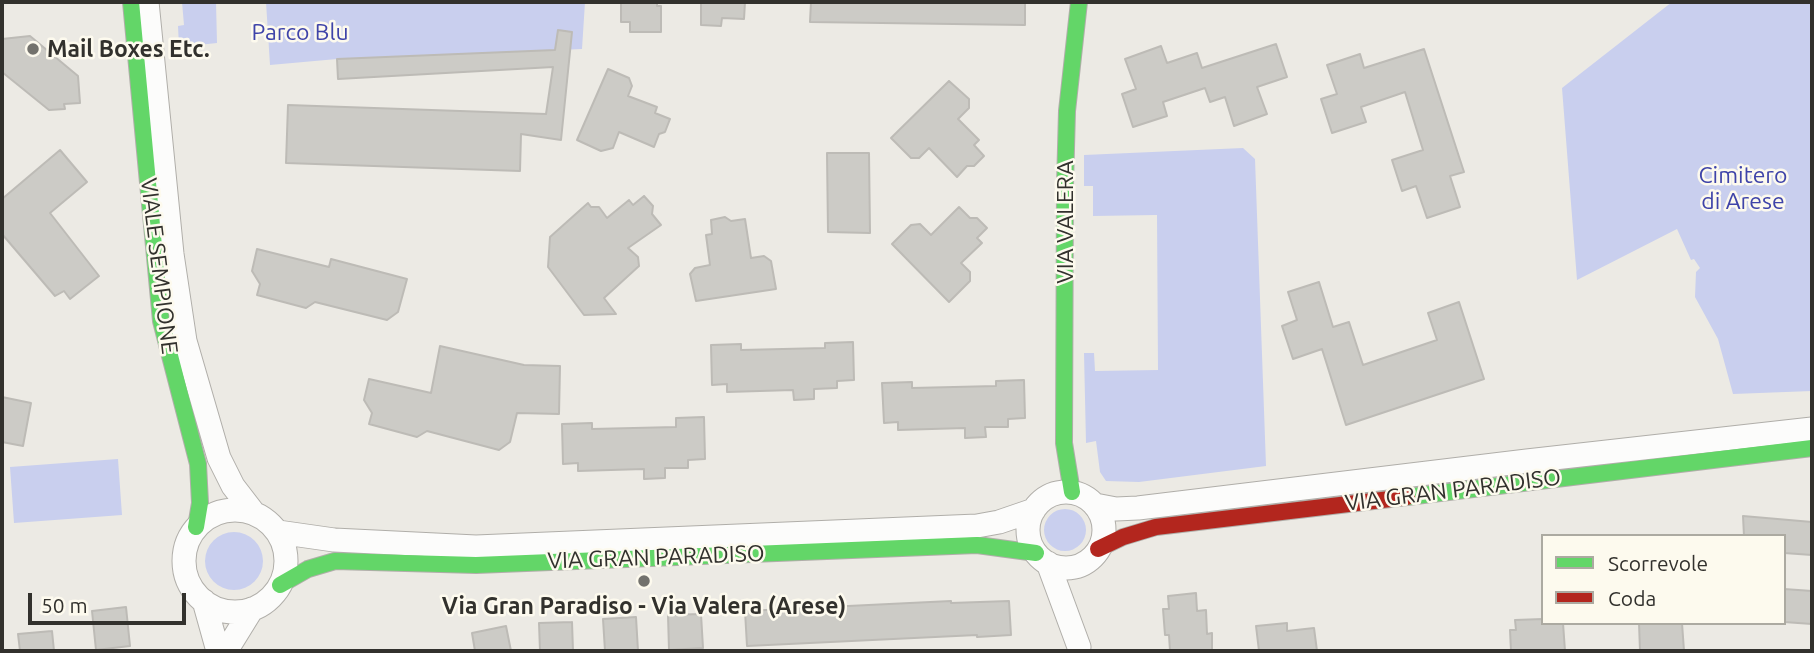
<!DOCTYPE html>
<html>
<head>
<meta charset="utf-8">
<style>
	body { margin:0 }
	#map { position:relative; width:1814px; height:653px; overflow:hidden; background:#eceae4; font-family:Ubuntu,sans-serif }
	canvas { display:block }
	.frame { position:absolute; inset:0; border:4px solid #32312d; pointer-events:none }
	.legend { position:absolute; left:1541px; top:534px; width:245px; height:91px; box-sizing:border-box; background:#fdfaee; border:2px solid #acaaa1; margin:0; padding:9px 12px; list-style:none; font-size:21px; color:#32312d }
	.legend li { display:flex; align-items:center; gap:14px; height:35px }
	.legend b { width:35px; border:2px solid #acaaa1 }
	.scale { position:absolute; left:28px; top:593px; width:158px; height:32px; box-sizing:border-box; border:4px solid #32312d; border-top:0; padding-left:9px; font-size:21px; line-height:24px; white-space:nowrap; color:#32312d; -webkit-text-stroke:5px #fdfaee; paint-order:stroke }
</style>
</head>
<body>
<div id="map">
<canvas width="1814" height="653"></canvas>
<div class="frame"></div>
<ul class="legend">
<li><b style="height:9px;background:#63d668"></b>Scorrevole</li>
<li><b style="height:9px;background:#b3261e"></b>Coda</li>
</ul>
<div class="scale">50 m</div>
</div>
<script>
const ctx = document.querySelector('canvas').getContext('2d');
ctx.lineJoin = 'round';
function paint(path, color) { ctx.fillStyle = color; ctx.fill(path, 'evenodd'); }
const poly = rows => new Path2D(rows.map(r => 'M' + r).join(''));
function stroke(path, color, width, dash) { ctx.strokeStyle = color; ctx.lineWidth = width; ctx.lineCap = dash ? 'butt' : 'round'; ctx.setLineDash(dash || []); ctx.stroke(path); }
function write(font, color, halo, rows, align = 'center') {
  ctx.font = font + ' Ubuntu,sans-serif'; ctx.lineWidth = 5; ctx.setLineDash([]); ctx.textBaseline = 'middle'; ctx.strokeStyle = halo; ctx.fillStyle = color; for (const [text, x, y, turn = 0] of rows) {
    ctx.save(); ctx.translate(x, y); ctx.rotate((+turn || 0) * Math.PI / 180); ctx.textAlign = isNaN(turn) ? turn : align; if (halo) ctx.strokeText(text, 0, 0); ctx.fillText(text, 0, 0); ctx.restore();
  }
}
paint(poly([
	[182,2,216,2,217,43,179,47,178,26,184,25],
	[266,2,585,2,582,49,337,59,270,65],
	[1672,2,1812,2,1812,391,1733,394,1718,339,1695,297,1696,272,1700,268,1694,259,1691,260,1677,229,1577,280,1562,88],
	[1243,148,1255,159,1266,466,1139,482,1106,481,1100,472,1096,441,1086,443,1084,353,1094,353,1095,371,1158,370,1157,215,1093,216,1093,186,1084,186,1084,155],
	[118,459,122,515,14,523,10,467],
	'1044 530a21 21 0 1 1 42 0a21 21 0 1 1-42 0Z',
	'205 561a29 29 0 1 1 58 0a29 29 0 1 1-58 0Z'
]), '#c9cfee');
const building = poly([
	[621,2,657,2,657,6,661,6,661,32,630,32,630,22,621,22,621,2],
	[701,2,745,2,744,19,722,18,721,26,701,25,701,2],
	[811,2,1025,2,1025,25,810,22,811,2],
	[558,30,572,32,561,140,521,134,520,171,286,163,288,105,546,114,553,67,338,79,337,59,555,50,558,30],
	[30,36,78,76,80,103,64,104,65,109,49,110,2,72,2,39,30,36],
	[1276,44,1287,77,1257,87,1267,114,1234,126,1225,97,1210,102,1205,88,1163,102,1167,116,1133,127,1122,94,1136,89,1125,59,1161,46,1167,63,1197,53,1202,68,1276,44],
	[1424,49,1464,172,1450,176,1460,207,1427,218,1416,186,1402,191,1392,160,1423,150,1405,92,1361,107,1366,122,1332,133,1321,99,1337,94,1327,65,1360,54,1364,68,1424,49],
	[608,69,629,78,632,86,628,96,657,107,655,113,670,119,665,132,659,134,654,147,619,132,613,148,601,151,577,140,608,69],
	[949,81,969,99,969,108,958,119,979,140,974,145,984,156,974,166,967,166,957,177,929,148,919,158,911,158,891,138,949,81],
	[60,150,87,182,50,213,99,276,70,299,64,291,55,296,2,234,2,199,60,150],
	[827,153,869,153,870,233,828,232,827,153],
	[644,196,653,206,652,214,661,225,628,248,638,257,639,266,604,298,616,314,584,315,548,267,550,237,588,203,591,207,599,207,607,218,629,200,633,205,644,196],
	[959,207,970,218,977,218,987,228,977,238,982,243,961,263,970,272,970,281,949,302,892,244,911,225,920,224,931,235,959,207],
	[725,217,731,221,745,219,751,258,764,256,771,261,776,289,696,301,690,274,695,268,710,265,706,235,712,234,711,220,725,217],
	[257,249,329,267,331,259,407,279,398,312,387,320,315,302,306,308,257,295,260,284,252,271,257,249],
	[1319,282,1333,327,1349,322,1363,365,1437,340,1428,313,1459,302,1484,379,1346,425,1322,349,1293,359,1282,326,1297,320,1288,292,1319,282],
	[853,342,854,380,837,381,837,388,814,389,814,399,794,400,793,390,727,392,727,384,712,385,711,345,741,344,741,350,825,348,825,343,853,342],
	[440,346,524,365,560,366,559,414,517,413,510,442,499,450,427,431,417,437,369,424,372,413,364,400,369,379,431,393,440,346],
	[1024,380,1025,418,1008,419,1008,427,985,427,986,437,965,438,965,428,898,430,898,422,884,423,882,383,912,382,912,388,996,386,996,381,1024,380],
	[2,397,31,403,23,446,2,442,2,397],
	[704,417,705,459,688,460,688,468,665,468,665,478,644,479,644,469,578,471,578,463,563,464,562,424,592,423,592,429,676,427,676,418,704,417],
	[1743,516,1812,522,1812,555,1784,553,1784,536,1744,536,1743,516],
	[1784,589,1812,591,1812,624,1784,622,1784,589],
	[1196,593,1197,611,1206,610,1207,634,1212,633,1212,651,1170,651,1169,635,1165,635,1163,609,1169,609,1168,596,1196,593],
	[951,601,951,603,1009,601,1011,635,977,637,977,635,747,646,745,611,951,601],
	[126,607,130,646,96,650,92,611,126,607],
	[701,614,703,648,669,650,668,615,701,614],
	[636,617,638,651,605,651,603,619,636,617],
	[1543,619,1543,623,1563,623,1565,651,1511,651,1510,630,1516,630,1515,620,1543,619],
	[572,622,573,651,540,651,539,623,572,622],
	[1287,623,1287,631,1314,628,1317,651,1259,651,1256,626,1287,623],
	[1639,623,1682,623,1684,651,1640,651,1639,623],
	[506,626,511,651,475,651,472,633,506,626],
	[52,631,54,651,20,651,18,634,52,631]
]);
paint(building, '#cccbc6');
stroke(building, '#bdbbb6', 2);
const street = poly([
	[147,2,172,254,185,341,219,458,233,486,253,512],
	'1028 530a38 38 0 1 1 76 0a38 38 0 1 1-76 0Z',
	[1095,505,1116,509,1138,508,1527,461,1812,429],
	'184 561a51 51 0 1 1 102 0a51 51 0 1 1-102 0Z',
	[278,532,334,540,476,547,977,526,999,522,1034,510],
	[1048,563,1079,647],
	[204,601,218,651],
	[226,651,252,609]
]);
const fast = poly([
	[131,2,161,321,198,464,200,503,196,527],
	[1072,492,1064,443,1065,185,1067,111,1079,2],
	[1407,497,1812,448],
	[280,585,308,569,335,561,476,565,977,545,1036,553]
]);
const jam = poly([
	[1098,549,1123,537,1156,527,1407,497]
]);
stroke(street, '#b0aea9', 25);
stroke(fast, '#b0aea9', 18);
stroke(jam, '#b0aea9', 18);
stroke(street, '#fcfcfb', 23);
stroke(fast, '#63d668', 16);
stroke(jam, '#b3261e', 16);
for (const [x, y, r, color] of [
	[33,49,7,"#73726d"],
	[644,581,7,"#73726d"]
]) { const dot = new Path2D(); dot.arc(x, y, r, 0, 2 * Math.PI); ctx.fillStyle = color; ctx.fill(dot); stroke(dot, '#fdfaee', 2.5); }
write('23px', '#3f44a9', '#fdfaee', [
	["Parco Blu",300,32],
	["Cimitero",1743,175],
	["di Arese",1743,201]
]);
write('bold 23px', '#32312d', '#fdfaee', [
	["Mail Boxes Etc.",47,49],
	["Via Gran Paradiso - Via Valera (Arese)",644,606,"center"]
], 'left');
write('23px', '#32312d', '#fdfaee', [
	["VIA VALERA",1065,222,-90],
	["VIALE SEMPIONE",159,266,83],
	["VIA GRAN PARADISO",1453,490,-7],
	["VIA GRAN PARADISO",656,557,-2]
]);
</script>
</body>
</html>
